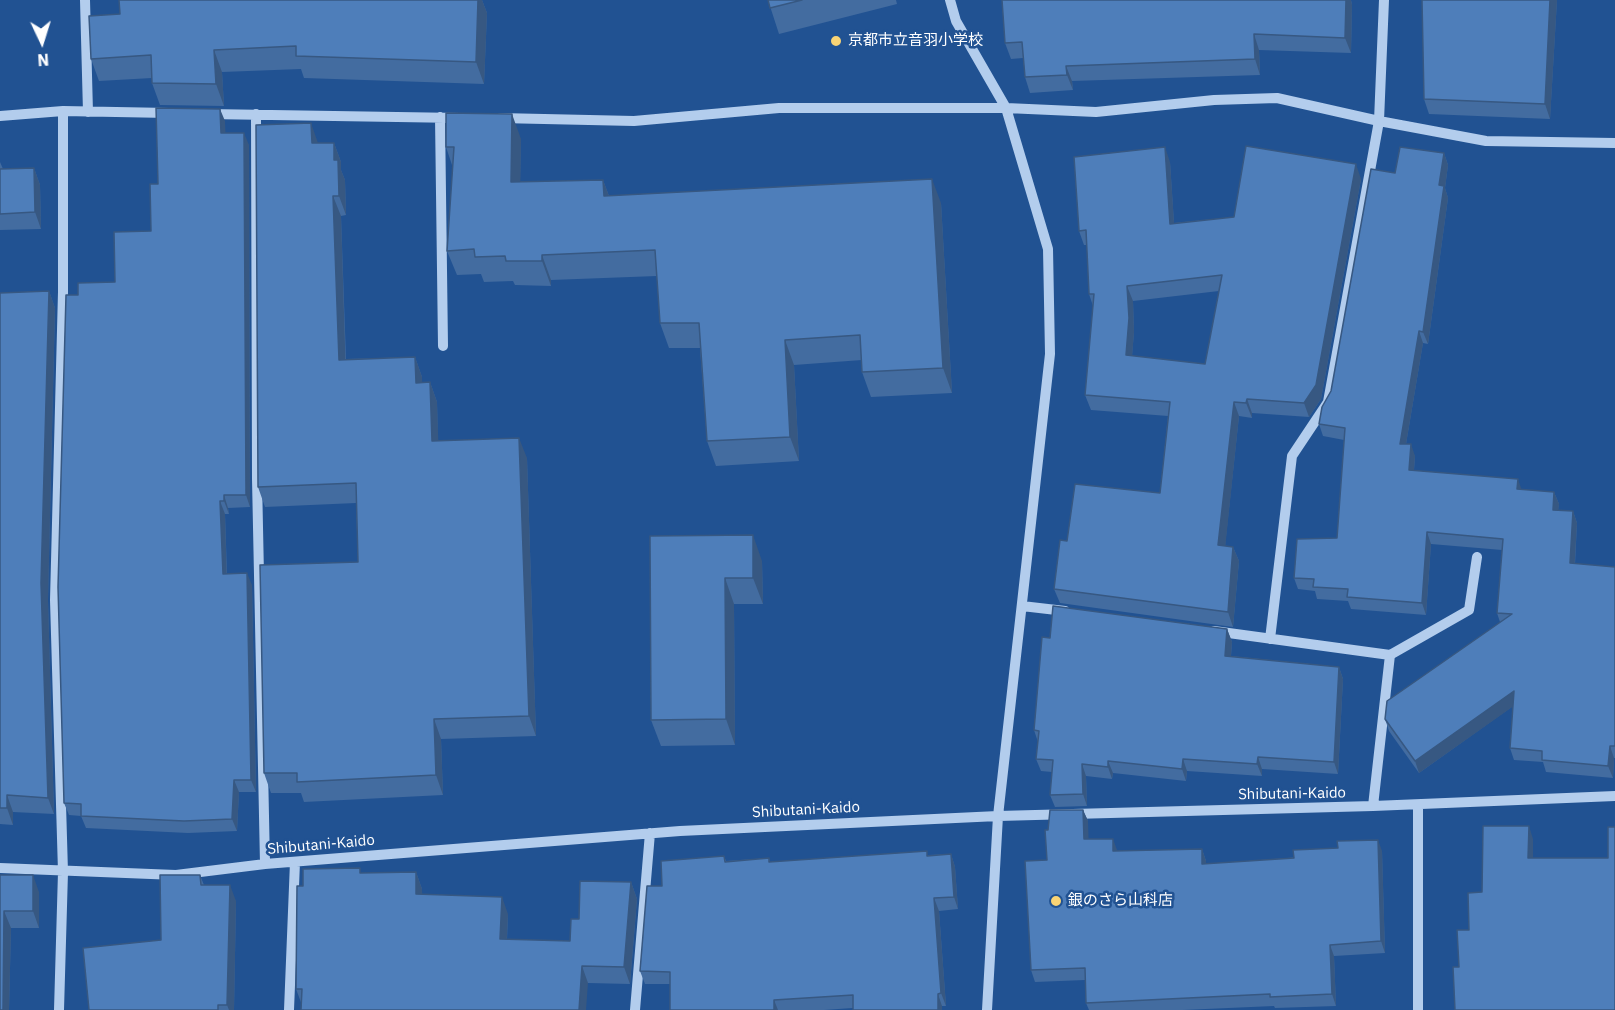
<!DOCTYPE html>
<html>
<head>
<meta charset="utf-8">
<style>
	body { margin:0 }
	#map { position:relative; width:1615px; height:1010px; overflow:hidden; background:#215292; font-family:"IBM Plex Sans",sans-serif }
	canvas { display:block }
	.north { position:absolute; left:12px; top:12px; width:60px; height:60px; -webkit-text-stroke:4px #215292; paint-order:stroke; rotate:176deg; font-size:16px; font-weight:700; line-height:24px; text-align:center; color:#fff }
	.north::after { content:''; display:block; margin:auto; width:21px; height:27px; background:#fff; clip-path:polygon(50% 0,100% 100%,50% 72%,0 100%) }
</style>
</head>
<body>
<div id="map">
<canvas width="1615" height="1010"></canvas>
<div class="north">N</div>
</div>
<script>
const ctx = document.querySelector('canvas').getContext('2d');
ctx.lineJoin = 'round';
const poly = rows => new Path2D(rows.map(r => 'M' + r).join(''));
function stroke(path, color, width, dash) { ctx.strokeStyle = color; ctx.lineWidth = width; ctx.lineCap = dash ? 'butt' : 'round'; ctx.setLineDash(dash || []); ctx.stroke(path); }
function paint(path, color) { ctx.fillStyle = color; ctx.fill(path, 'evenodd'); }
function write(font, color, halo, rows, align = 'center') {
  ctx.font = font + ' "IBM Plex Sans","Noto Sans JP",sans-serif'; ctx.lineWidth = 5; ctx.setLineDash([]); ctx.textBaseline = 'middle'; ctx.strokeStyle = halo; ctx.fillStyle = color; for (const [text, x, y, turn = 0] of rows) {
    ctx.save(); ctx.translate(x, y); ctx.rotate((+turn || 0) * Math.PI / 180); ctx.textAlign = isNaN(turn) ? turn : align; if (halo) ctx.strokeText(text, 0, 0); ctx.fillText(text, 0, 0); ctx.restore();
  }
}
stroke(poly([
	[85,0,88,112],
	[950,0,956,21,1006,108,1048,249,1050,354,998,816,987,1010],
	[208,114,460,118],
	[256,114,257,479,265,864],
	[0,116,63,111,169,113],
	[440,117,443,346],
	[499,118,634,121,779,108,1006,108,1096,112,1214,100,1277,98,1379,121,1486,141,1615,143],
	[1022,606,1065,611],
	[1214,631,1390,655,1373,806],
	[1270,639,1292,456,1328,402,1379,121,1384,0],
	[1390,655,1469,610,1477,557],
	[0,868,176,875,265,864,680,831,998,816,1373,806,1615,796],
	[59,1010,63,872,55,600,63,292,63,111],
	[289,1010,295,862],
	[635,1010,650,833],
	[1418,1010,1418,805]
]), '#b3cded', 10);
paint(poly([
	[119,0,482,0,487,13,484,84,304,78,301,69,222,72,224,106,160,105,152,83,152,78,99,81,91,59,120,14],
	[768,0,896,0,897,4,779,34],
	[1002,0,1351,0,1352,5,1351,53,1259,50,1260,75,1072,81,1073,90,1030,93,1025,77,1023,58,1011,59,1005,43],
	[1422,0,1557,0,1550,119,1429,114,1424,99],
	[225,121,225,133,249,145,250,507,228,508,229,514,225,514,227,574,252,585,256,792,239,792,237,831,188,833,86,828,81,816,69,815,64,803,78,295,115,282,151,231,158,184],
	[521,139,520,182,603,180,609,196,941,203,952,393,871,397,862,372,862,360,794,365,799,461,716,466,707,441,700,348,669,348,660,323,657,276,551,280,551,286,515,285,513,281,484,282,481,274,457,275,447,251,453,168,446,147],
	[318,143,334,143,341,162,341,170,345,180,346,215,341,216,346,359,415,357,422,377,422,382,430,382,437,402,438,441,527,458,536,736,441,739,443,795,304,802,301,793,271,793,264,773,358,562,356,503,265,507,258,487],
	[1444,153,1448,165,1445,188,1448,198,1428,344,1423,343,1406,444,1415,456,1414,470,1522,490,1554,492,1559,504,1558,510,1573,511,1577,523,1575,564,1615,567,1615,758,1614,758,1613,778,1546,772,1543,762,1514,760,1510,748,1513,706,1419,773,1389,731,1385,719,1500,622,1497,613,1502,550,1431,544,1426,615,1351,609,1348,601,1317,599,1315,591,1298,589,1294,578,1337,538,1344,440,1323,436,1319,424,1331,391,1395,173],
	[0,162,3,169,34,168,40,185,41,229,0,230],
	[1170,162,1174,223,1234,217,1361,179,1321,399,1309,417,1252,413,1252,418,1239,416,1225,546,1233,547,1239,561,1233,627,1060,603,1054,589,1067,541,1160,493,1168,416,1091,410,1085,395,1093,306,1089,294,1087,245,1084,245,1079,231],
	[1219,291,1205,364,1132,356,1134,332,1133,301],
	[49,291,55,308,48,600,54,814,13,812,13,825,0,824,0,293],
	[650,536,762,561,763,604,734,604,735,745,661,746,651,720],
	[1227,629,1232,642,1231,656,1339,667,1343,679,1338,774,1262,769,1262,776,1187,771,1186,781,1113,773,1112,779,1086,776,1087,806,1055,807,1050,795,1052,772,1041,771,1036,759,1038,742,1034,730],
	[1083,810,1088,821,1088,839,1117,851,1202,849,1206,861,1206,864,1382,851,1385,953,1334,956,1336,1006,1275,1008,1274,1006,1183,1010,1089,1010,1086,1003,1085,980,1035,982,1031,970,1047,860,1048,830],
	[951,854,955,867,958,909,939,911,946,1006,942,1006,942,1010,853,1010,853,1008,824,1010,670,1010,670,984,645,984,640,971,662,886,724,856,726,861,769,858,770,862],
	[416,872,422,889,422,894,508,914,507,940,570,941,579,919,631,882,637,899,630,984,588,983,302,1005,296,989,303,886,362,873],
	[0,875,39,892,39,928,11,928,9,1010],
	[200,875,204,885,236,901,234,1010,89,1010,161,940]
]), '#436ca0');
paint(poly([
	[478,0,482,0,487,13,484,84,476,62],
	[1346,0,1351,0,1352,5,1351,53,1345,38],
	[1550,0,1557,0,1550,119,1545,104],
	[1254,34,1259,50,1260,75,1255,59],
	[214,50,222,72,224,106,216,84],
	[1066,66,1072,81,1073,90,1067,75],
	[220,109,225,121,226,146,221,133],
	[512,114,521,139,520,207,511,182],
	[311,123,318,143,319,163,312,143],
	[244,133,249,145,250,507,246,495],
	[334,143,341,162,341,170,345,180,346,215,339,196,334,160],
	[1165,147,1170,162,1175,238,1170,224],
	[1444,153,1448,165,1445,188,1448,198,1428,344,1423,332,1439,185],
	[1356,164,1361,179,1321,399,1309,417,1304,403],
	[34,168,40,185,41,229,35,212],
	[932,179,941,203,952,393,943,368],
	[603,180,612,204,604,196],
	[333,196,341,216,346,379,339,360],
	[542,255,551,280,551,286,542,261],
	[1127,286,1133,301,1134,332,1131,370,1126,355],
	[49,291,55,308,48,600,54,814,48,798,41,583],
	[1419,331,1423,343,1404,456,1400,444],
	[785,340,794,365,799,461,790,437],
	[415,357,422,377,423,403,416,383],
	[430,382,437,402,439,461,432,441],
	[1247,399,1252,413,1252,418,1246,403],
	[1234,402,1239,416,1224,559,1218,545],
	[519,438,527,458,536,736,529,716],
	[1411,444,1415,456,1413,482,1409,470],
	[1518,479,1522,491,1517,489],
	[1554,492,1559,504,1557,522,1553,510],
	[224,495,228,508,229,514,224,501],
	[220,501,225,514,227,586,223,574],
	[1573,511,1577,523,1574,575,1570,563],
	[1427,532,1431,544,1426,615,1422,603],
	[753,535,762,561,763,604,753,578],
	[1233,547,1239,561,1233,627,1228,612],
	[247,573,252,585,256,792,251,780],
	[725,578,734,604,735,745,726,719],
	[1227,629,1232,642,1230,668,1225,656],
	[1339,667,1343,679,1338,774,1334,762],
	[1514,691,1518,703,1419,773,1415,761],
	[434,719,441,739,443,795,436,775],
	[1610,746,1614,758,1613,778,1608,766],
	[1258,757,1262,769,1262,776,1257,764],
	[1183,759,1187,771,1186,781,1182,769],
	[1108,761,1113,773,1112,779,1108,767],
	[1082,764,1086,776,1087,806,1083,794],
	[234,780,239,792,237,831,232,819],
	[7,795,13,812,13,825,7,808],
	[1083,810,1088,821,1089,851,1084,839],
	[1529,826,1533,839,1533,871,1528,858],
	[1113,839,1117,850,1118,863,1113,851],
	[1378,840,1382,851,1385,953,1381,941],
	[1202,849,1206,861,1207,876,1202,864],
	[951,854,955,867,958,909,954,897],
	[416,872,422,889,423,911,416,894],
	[33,875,39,892,39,928,33,911],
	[631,882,637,899,630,984,624,967],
	[230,885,236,901,234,1010,229,1010,227,1005],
	[502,897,508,914,506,956,500,939],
	[934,898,939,911,946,1006,941,993],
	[4,911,11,928,9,1010,3,1010],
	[1330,945,1334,956,1336,1006,1332,994],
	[582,966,588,983,586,1010,579,1010],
	[938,994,942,1006,942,1010,938,1010],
	[774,1000,778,1010,774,1010]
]), '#375882');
const building = poly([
	[119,0,478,0,476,62,296,56,296,46,214,50,216,84,152,83,151,55,91,59,89,16,120,14,119,0],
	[768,0,802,0,770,8,768,0],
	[1002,0,1346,0,1345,38,1254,34,1255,59,1066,66,1067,75,1025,77,1022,42,1005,43,1002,0],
	[1422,0,1550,0,1545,104,1424,99,1422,0],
	[156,108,220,109,221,133,244,133,246,495,224,495,224,501,220,501,223,574,247,573,251,780,234,780,232,819,184,821,81,816,81,804,64,803,58,587,66,295,78,295,78,283,115,282,114,232,151,231,150,184,158,184,156,108],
	[446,113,512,114,511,182,603,180,604,196,932,179,943,368,862,372,860,335,785,340,790,437,707,441,699,323,660,323,655,250,542,255,542,261,506,261,505,256,475,257,474,249,447,251,454,147,446,147,446,113],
	[311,123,312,143,334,143,334,160,338,160,339,196,333,196,339,360,415,357,416,383,430,382,432,441,519,438,529,716,434,719,436,775,297,782,297,773,264,773,260,565,358,562,356,483,258,487,256,125,311,123],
	[1246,146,1356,164,1316,385,1304,403,1247,399,1246,403,1234,402,1218,545,1233,547,1228,612,1054,589,1060,540,1067,541,1075,484,1160,493,1170,402,1085,395,1094,294,1089,294,1086,230,1079,231,1074,157,1165,147,1170,224,1234,217,1246,146],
	[1222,275,1205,364,1126,355,1129,318,1127,286,1222,275],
	[1400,147,1444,153,1439,185,1444,186,1423,332,1419,331,1400,444,1411,444,1409,470,1518,479,1517,489,1554,492,1553,510,1573,511,1570,563,1615,567,1615,746,1610,746,1608,766,1542,760,1542,751,1510,748,1514,691,1415,761,1385,719,1387,701,1512,614,1497,613,1503,539,1427,532,1422,603,1347,597,1348,589,1313,587,1314,579,1294,578,1297,539,1337,538,1345,428,1319,424,1322,407,1331,391,1371,169,1395,173,1400,147],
	[34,168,35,212,0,214,0,169,34,168],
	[49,291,41,583,48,798,7,795,7,808,0,808,0,293,49,291],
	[753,535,753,578,725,578,726,719,651,720,650,536,753,535],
	[1053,606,1227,629,1225,656,1339,667,1334,762,1258,757,1257,764,1183,759,1182,769,1108,761,1108,767,1082,764,1083,794,1050,795,1053,760,1036,759,1039,731,1034,730,1042,637,1050,638,1053,606],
	[1050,810,1083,810,1084,839,1113,839,1113,851,1202,849,1202,864,1294,858,1293,850,1338,848,1337,841,1378,840,1381,941,1330,945,1332,994,1270,997,1270,994,1086,1003,1085,968,1031,970,1025,861,1047,860,1045,830,1048,830,1050,810],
	[1483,826,1529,826,1528,858,1608,858,1608,827,1615,827,1615,1010,1455,1010,1453,967,1459,967,1457,930,1469,930,1468,893,1482,892,1483,826],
	[927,851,927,856,951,854,954,897,934,898,941,993,938,994,938,1010,853,1010,853,995,774,1000,774,1010,670,1010,670,972,640,971,647,886,662,886,661,861,724,856,725,862,769,858,769,862,927,851],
	[360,868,360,873,416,872,416,894,502,897,500,939,570,941,571,919,579,919,580,881,631,882,624,967,582,966,579,1010,301,1010,302,989,296,989,297,886,303,886,303,869,360,868],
	[0,875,33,875,33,911,4,911,3,1010,0,1010,0,875],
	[160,875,200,875,201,885,230,885,227,1005,218,1005,218,1010,89,1010,83,948,161,940,160,875]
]);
paint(building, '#4e7eba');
stroke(building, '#375882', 1.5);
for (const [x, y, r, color] of [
	[836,41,6,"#f9d475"],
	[1056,901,6,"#f9d475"]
]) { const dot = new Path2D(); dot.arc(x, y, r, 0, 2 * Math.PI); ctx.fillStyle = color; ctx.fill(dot); stroke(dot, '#215292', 2); }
write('15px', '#fff', '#215292', [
	["京都市立音羽小学校",848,41],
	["銀のさら山科店",1068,901]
], 'left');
write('15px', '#fff', '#215292', [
	["Shibutani-Kaido",1292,794,-1],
	["Shibutani-Kaido",806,810,-3],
	["Shibutani-Kaido",321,845,-5]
]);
</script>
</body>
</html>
